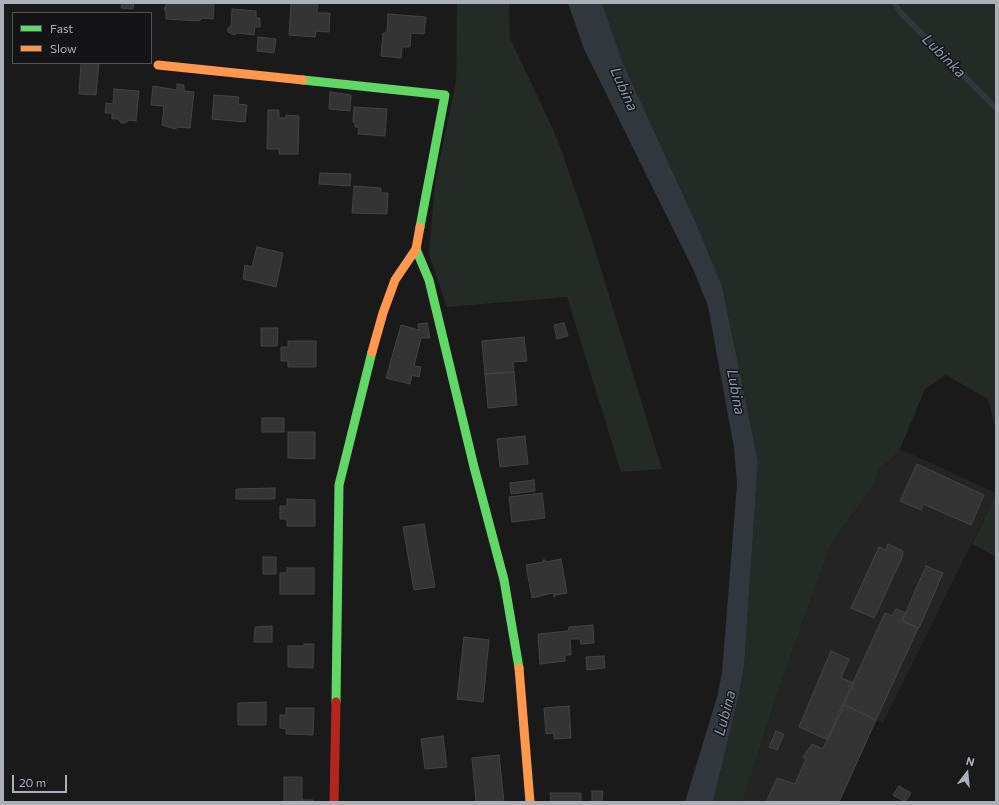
<!DOCTYPE html>
<html>
<head>
<meta charset="utf-8">
<style>
	body { margin:0 }
	#map { position:relative; width:999px; height:805px; overflow:hidden; background:#1a1a1a; font-family:Commissioner,sans-serif }
	canvas { display:block }
	.frame { position:absolute; inset:0; border:4px solid #adafb9; pointer-events:none }
	.legend { position:absolute; left:12px; top:12px; width:140px; height:52px; box-sizing:border-box; background:#141416; border:1px solid #515257; margin:0; padding:5px 7px; list-style:none; font-size:12px; color:#adafb9 }
	.legend li { display:flex; align-items:center; gap:8px; height:20px }
	.legend b { width:20px; border:1px solid #515257 }
	.north { position:absolute; left:947px; top:753px; width:40px; height:40px; -webkit-text-stroke:3px #141416; paint-order:stroke; rotate:16deg; font-size:11px; font-weight:700; line-height:16px; text-align:center; color:#adafb9 }
	.north::after { content:''; display:block; margin:auto; width:14px; height:18px; background:#adafb9; clip-path:polygon(50% 0,100% 100%,50% 72%,0 100%) }
	.scale { position:absolute; left:12px; top:775px; width:55px; height:18px; box-sizing:border-box; border:2px solid #adafb9; border-top:0; padding-left:5px; font-size:12px; line-height:14px; white-space:nowrap; color:#adafb9; -webkit-text-stroke:3px #141416; paint-order:stroke }
</style>
</head>
<body>
<div id="map">
<canvas width="999" height="805"></canvas>
<div class="frame"></div>
<ul class="legend">
<li><b style="height:5px;background:#63d668"></b>Fast</li>
<li><b style="height:5px;background:#ff974d"></b>Slow</li>
</ul>
<div class="north">N</div>
<div class="scale">20 m</div>
</div>
<script>
const ctx = document.querySelector('canvas').getContext('2d');
ctx.lineJoin = 'round';
function paint(path, color) { ctx.fillStyle = color; ctx.fill(path, 'evenodd'); }
const poly = rows => new Path2D(rows.map(r => 'M' + r).join(''));
function stroke(path, color, width, dash) { ctx.strokeStyle = color; ctx.lineWidth = width; ctx.lineCap = dash ? 'butt' : 'round'; ctx.setLineDash(dash || []); ctx.stroke(path); }
function write(font, color, halo, rows, align = 'center') {
  ctx.font = font + ' Commissioner,sans-serif'; ctx.lineWidth = 3; ctx.setLineDash([]); ctx.textBaseline = 'middle'; ctx.strokeStyle = halo; ctx.fillStyle = color; for (const [text, x, y, turn = 0] of rows) {
    ctx.save(); ctx.translate(x, y); ctx.rotate((+turn || 0) * Math.PI / 180); ctx.textAlign = isNaN(turn) ? turn : align; if (halo) ctx.strokeText(text, 0, 0); ctx.fillText(text, 0, 0); ctx.restore();
  }
}
paint(poly([
	[900,449,996,493,996,494,883,723,876,720,839,802,743,802,773,706,830,546,875,483,880,467,889,462]
]), '#242425');
paint(poly([
	[457,3,509,3,510,38,557,138,590,233,662,469,621,472,567,297,447,307,429,254,435,183,456,81],
	[602,3,996,3,996,430,988,399,946,375,925,389,900,449,889,462,880,467,875,483,830,546,773,706,743,802,713,802,739,694,744,667,758,461,722,286,696,223,622,61],
	[996,494,996,557,972,544]
]), '#242a25');
paint(poly([
	[568,3,602,3,622,61,696,223,722,286,758,461,744,667,739,694,713,802,685,802,717,697,722,673,737,484,734,448,708,306,694,271,584,49]
]), '#32373e');
stroke(poly([
	[895,3,900,12,996,108]
]), '#32373e', 5.5);
const building = poly([
	[122,3,134,3,133,9,121,8,122,3],
	[167,3,214,3,213,19,203,18,199,21,166,19,166,13,164,9,167,3],
	[291,3,318,3,317,13,330,13,329,32,316,31,315,37,289,35,291,3],
	[232,9,256,11,256,18,260,18,260,27,255,27,254,35,237,33,234,35,228,32,228,28,231,26,232,9],
	[388,14,426,17,424,34,411,33,410,47,402,47,401,58,381,56,383,33,387,33,388,14],
	[258,37,276,39,274,53,257,51,258,37],
	[81,63,99,63,96,95,79,94,81,63],
	[177,84,184,85,184,91,194,92,190,128,178,127,175,129,162,125,164,106,151,105,153,86,177,90,177,84],
	[114,89,139,91,136,121,129,120,126,123,121,123,119,119,112,119,112,113,105,113,106,103,113,104,114,89],
	[330,92,351,95,350,111,329,109,330,92],
	[214,95,239,97,238,104,247,105,245,122,212,119,214,95],
	[354,107,387,109,385,136,358,134,359,127,355,127,355,123,353,122,354,107],
	[268,110,279,110,279,118,286,118,286,115,299,116,298,154,279,154,279,149,267,149,268,110],
	[320,173,351,174,350,186,319,184,320,173],
	[354,186,381,188,381,193,388,193,387,214,352,213,354,186],
	[257,247,283,253,276,287,243,279,245,265,252,267,257,247],
	[427,323,430,338,421,338,414,366,421,367,419,377,412,375,410,384,386,378,401,325,419,330,418,324,427,323],
	[564,323,568,336,557,339,554,325,564,323],
	[261,328,278,328,277,346,261,346,261,328],
	[524,337,527,361,513,362,514,372,485,374,482,341,524,337],
	[288,341,316,341,316,367,288,367,288,361,281,361,281,347,288,347,288,341],
	[514,372,517,405,488,408,485,374,514,372],
	[262,418,284,418,284,432,262,432,262,418],
	[288,432,315,432,315,459,288,458,288,432],
	[525,436,528,464,500,467,497,439,525,436],
	[917,464,984,495,971,525,923,504,921,510,900,501,917,464],
	[534,480,535,491,511,494,510,483,534,480],
	[275,488,275,499,236,499,236,489,275,488],
	[542,493,545,518,512,522,509,497,542,493],
	[287,499,315,500,315,526,287,526,287,519,280,519,280,506,287,506,287,499],
	[424,524,435,587,414,590,403,527,424,524],
	[888,544,903,551,902,558,874,618,851,608,879,547,886,550,888,544],
	[263,557,276,557,276,574,263,574,263,557],
	[561,559,567,593,555,595,555,597,554,597,553,593,532,598,526,565,543,562,543,560,545,560,546,562,561,559],
	[926,566,943,573,919,628,902,621,926,566],
	[287,568,314,568,314,594,280,594,280,573,287,573,287,568],
	[896,609,906,613,902,621,918,628,876,720,843,704,885,613,892,616,896,609],
	[593,625,594,643,581,644,580,639,570,639,571,655,565,655,565,661,540,664,538,634,568,631,569,627,593,625],
	[272,626,272,642,254,642,255,627,272,626],
	[464,637,489,640,483,702,457,699,464,637],
	[304,644,314,644,313,668,288,667,288,646,304,646,304,644],
	[831,651,849,659,841,678,854,683,828,740,799,727,831,651],
	[604,656,605,668,587,670,586,657,604,656],
	[266,702,266,725,238,725,238,703,266,702],
	[843,704,876,720,839,802,771,802,767,800,777,778,795,784,806,758,803,757,812,744,823,749,843,704],
	[569,706,571,738,554,739,554,733,546,734,544,708,569,706],
	[286,708,314,708,313,735,286,734,286,729,280,728,280,715,286,715,286,708],
	[776,731,784,734,777,750,769,747,776,731],
	[443,736,447,767,425,769,421,739,443,736],
	[499,755,504,802,476,802,472,758,499,755],
	[284,777,302,777,302,800,313,800,313,802,284,802,284,777],
	[899,786,911,793,905,802,893,795,899,786],
	[592,791,603,791,602,802,592,802,592,791],
	[550,793,581,793,581,802,551,802,550,793]
]);
paint(building, '#343435');
stroke(building, '#434346', 1);
stroke(poly([
	[303,80,445,95,420,227],
	[416,249,429,280,474,467,504,580,519,668],
	[336,702,339,485,372,352]
]), '#63d668', 9);
stroke(poly([
	[158,65,303,80],
	[372,352,383,313,395,280,416,249,420,227],
	[519,668,530,802]
]), '#ff974d', 9);
stroke(poly([
	[334,802,336,702]
]), '#b3261e', 9);
write('italic 15px', '#8899b0', '#141416', [
	["Lubinka",944,56,45],
	["Lubina",624,89,66],
	["Lubina",736,392,80],
	["Lubina",725,713,-75]
]);
</script>
</body>
</html>
